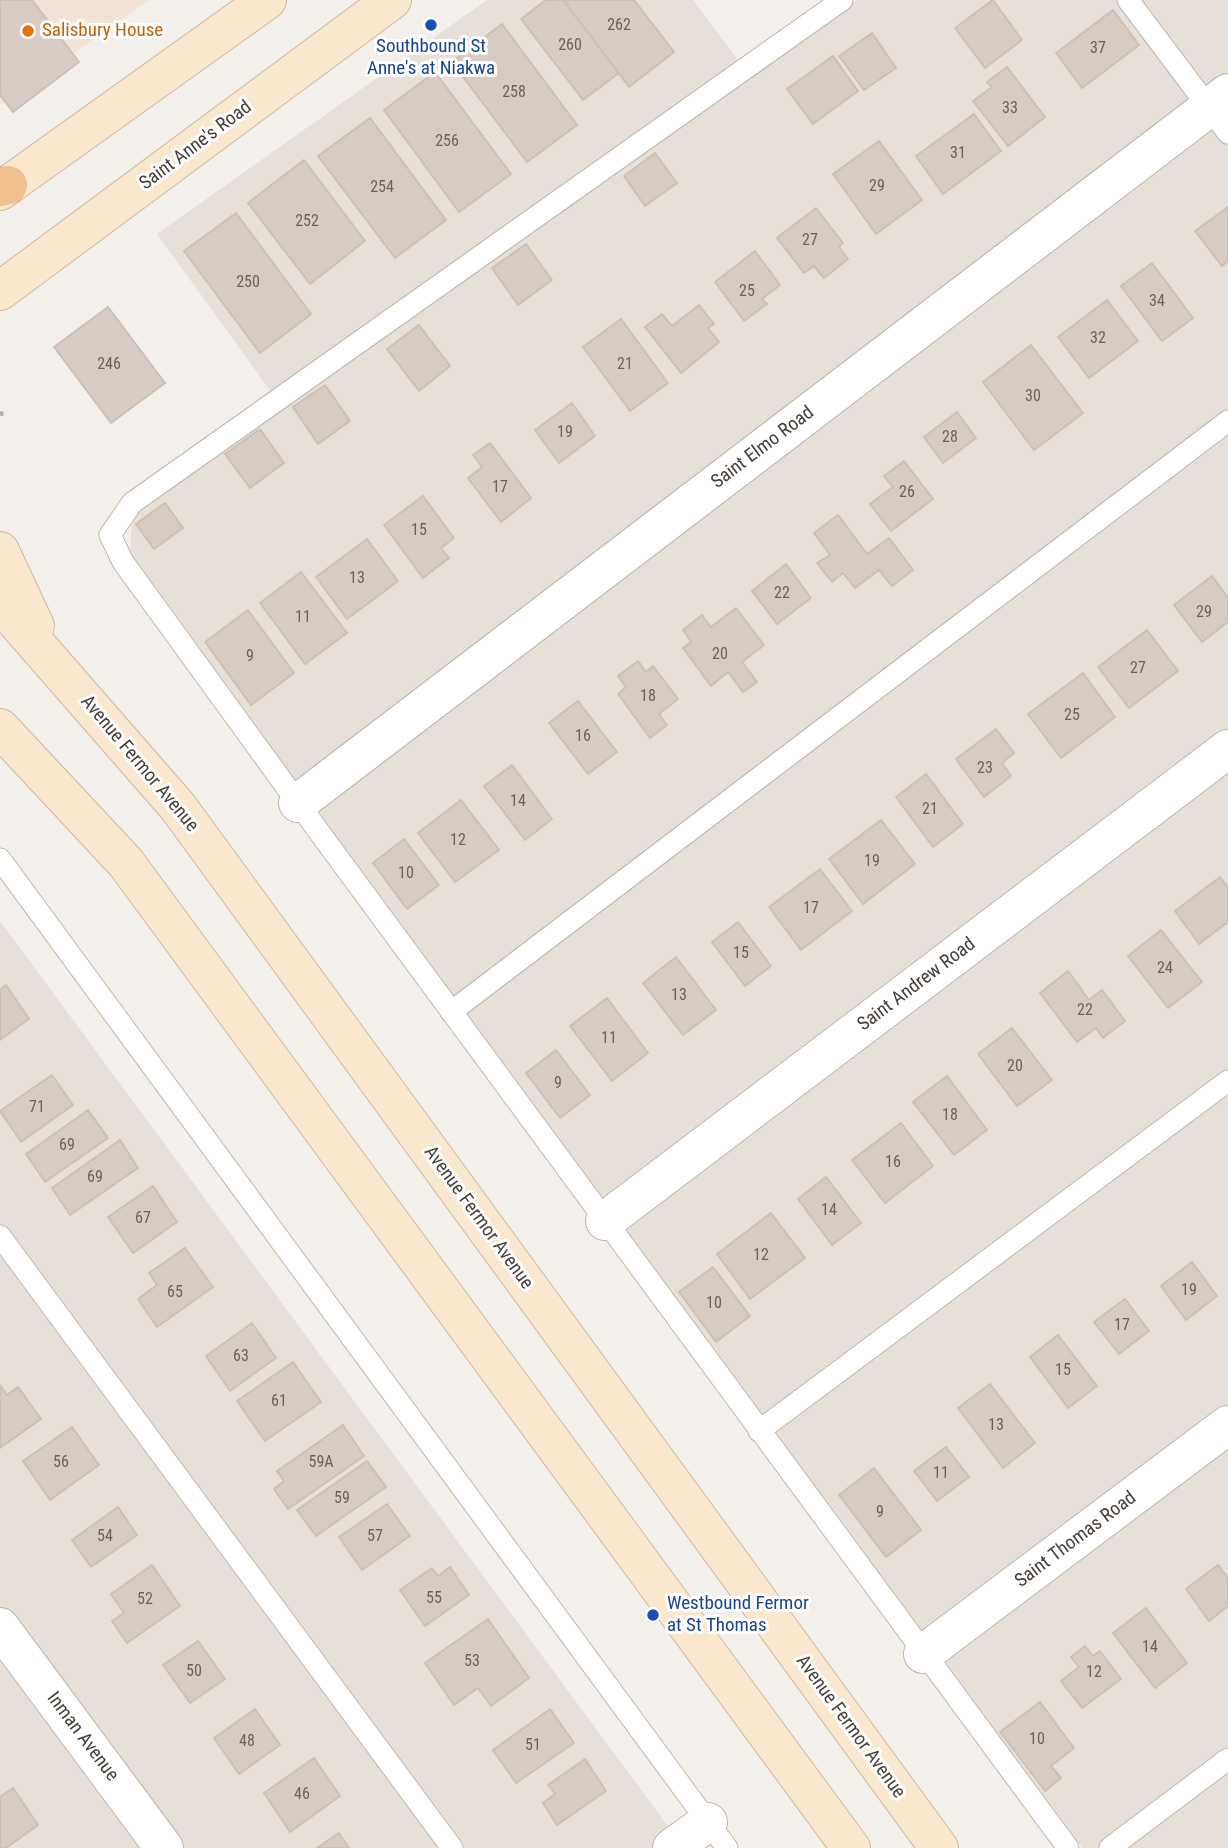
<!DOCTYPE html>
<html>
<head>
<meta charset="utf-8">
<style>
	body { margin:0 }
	canvas { display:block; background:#f3efea }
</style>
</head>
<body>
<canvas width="1228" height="1848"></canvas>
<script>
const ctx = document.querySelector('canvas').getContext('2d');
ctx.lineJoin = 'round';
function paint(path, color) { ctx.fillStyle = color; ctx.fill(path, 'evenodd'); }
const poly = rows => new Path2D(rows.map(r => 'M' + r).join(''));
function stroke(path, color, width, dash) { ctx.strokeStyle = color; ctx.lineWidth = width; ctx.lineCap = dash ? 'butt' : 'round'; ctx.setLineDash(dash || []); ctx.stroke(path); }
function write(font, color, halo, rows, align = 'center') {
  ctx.font = font + ' "Roboto Condensed",sans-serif'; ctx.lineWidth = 6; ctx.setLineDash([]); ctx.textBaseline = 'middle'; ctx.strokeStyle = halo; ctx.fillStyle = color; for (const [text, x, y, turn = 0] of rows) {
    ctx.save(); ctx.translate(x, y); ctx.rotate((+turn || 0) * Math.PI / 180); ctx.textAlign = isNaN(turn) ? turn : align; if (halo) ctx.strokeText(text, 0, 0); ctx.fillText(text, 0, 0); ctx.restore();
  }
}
paint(poly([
	[487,0,693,0,750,76,857,0,1228,0,1228,1848,1082,1848,130,558,132,518,282,407,157,234],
	[0,921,684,1848,0,1848]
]), '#e6e0d8');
paint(poly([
	[0,0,149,0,0,105]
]), '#f2e2d8');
const building = poly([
	[0,0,32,0,79,62,13,112,0,95,0,0],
	[546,0,563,0,619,73,583,100,521,19,546,0],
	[563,0,634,0,674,52,629,87,563,0],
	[993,0,1022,40,985,68,955,28,993,0],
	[1113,10,1139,45,1082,88,1056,53,1113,10],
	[502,24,577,125,527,162,452,62,502,24],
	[872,33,896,68,864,90,839,56,872,33],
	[833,56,858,91,813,124,787,89,833,56],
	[1007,67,1045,117,1008,146,973,101,992,87,987,82,1007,67],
	[435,72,511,174,459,212,384,110,435,72],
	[974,114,1001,151,943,194,916,156,974,114],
	[370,118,446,220,395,258,318,156,370,118],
	[879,141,922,200,876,234,833,174,879,141],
	[655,153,677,183,645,206,624,176,655,153],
	[304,160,365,241,310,284,248,203,304,160],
	[1228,207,1228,261,1222,266,1195,231,1228,207],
	[816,208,843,243,839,247,848,259,824,278,814,266,804,273,777,238,816,208],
	[236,213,311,314,260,353,184,251,236,213],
	[526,244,552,280,518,305,492,268,526,244],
	[755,251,780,285,762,299,767,304,744,321,715,282,755,251],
	[1152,263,1193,318,1162,341,1121,286,1152,263],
	[1107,300,1138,341,1089,378,1058,337,1107,300],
	[699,305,714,324,708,328,719,342,681,373,645,327,662,314,672,326,699,305],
	[108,307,165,383,111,423,54,347,108,307],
	[621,319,668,383,630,411,583,347,621,319],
	[419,325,450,366,419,391,387,349,419,325],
	[1031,345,1083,413,1034,450,983,382,1031,345],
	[325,385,350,421,318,444,293,407,325,385],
	[572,403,595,436,559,463,535,430,572,403],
	[957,412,976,438,943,463,924,437,957,412],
	[260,429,284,463,250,488,225,454,260,429],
	[490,443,531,498,501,522,468,478,482,467,473,455,490,443],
	[904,461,933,499,891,531,870,504,893,487,884,476,904,461],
	[423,496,454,538,441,548,449,558,423,578,384,525,423,496],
	[165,503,183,528,154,549,136,524,165,503],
	[838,515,867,554,889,538,913,570,892,586,879,570,855,588,843,573,832,582,817,563,830,555,814,533,838,515],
	[367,539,398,581,347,619,316,577,367,539],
	[786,564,811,598,777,624,752,591,786,564],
	[301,572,347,633,305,664,260,603,301,572],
	[1212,576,1228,598,1228,622,1202,642,1174,605,1212,576],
	[736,608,764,645,742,662,757,682,743,692,728,672,711,686,683,648,691,642,683,630,702,615,711,627,736,608],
	[248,610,294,673,251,705,205,642,248,610],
	[1147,630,1178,671,1129,708,1098,667,1147,630],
	[638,661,646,672,653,666,678,699,659,714,667,725,650,738,618,694,626,687,618,676,638,661],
	[1083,673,1115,717,1061,758,1028,714,1083,673],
	[578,701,617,752,588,774,549,723,578,701],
	[996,729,1014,753,1002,763,1011,776,984,797,956,759,996,729],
	[512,765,552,819,525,840,484,786,512,765],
	[926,774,963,824,933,847,896,797,926,774],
	[461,800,499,850,455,882,418,833,461,800],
	[881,820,915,864,863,904,829,859,881,820],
	[404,839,439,885,407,909,373,863,404,839],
	[820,869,852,911,801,950,769,907,820,869],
	[1220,877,1228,887,1228,922,1199,944,1175,911,1220,877],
	[738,922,771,966,745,986,712,942,738,922],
	[1161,930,1202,982,1168,1008,1128,956,1161,930],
	[676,957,716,1010,683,1035,643,983,676,957],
	[1068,971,1089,1000,1102,990,1125,1021,1103,1038,1096,1028,1077,1042,1040,993,1068,971],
	[6,985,29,1019,0,1040,0,990,6,985],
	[607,998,648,1053,612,1081,570,1026,607,998],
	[1012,1028,1052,1080,1017,1106,978,1054,1012,1028],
	[556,1050,590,1095,560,1118,526,1073,556,1050],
	[52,1075,73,1105,21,1142,0,1111,52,1075],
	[947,1076,987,1130,954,1155,913,1102,947,1076],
	[88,1110,108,1138,45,1182,26,1154,88,1110],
	[901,1123,933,1166,885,1203,852,1160,901,1123],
	[120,1140,138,1168,70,1215,52,1188,120,1140],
	[826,1177,861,1223,832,1245,798,1199,826,1177],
	[153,1186,177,1222,133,1253,108,1217,153,1186],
	[771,1213,805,1258,750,1299,717,1254,771,1213],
	[185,1248,213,1287,157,1327,138,1299,157,1285,149,1273,185,1248],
	[1192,1262,1217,1296,1186,1320,1161,1286,1192,1262],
	[713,1267,750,1316,716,1342,679,1292,713,1267],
	[1125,1299,1149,1331,1119,1354,1094,1322,1125,1299],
	[252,1323,276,1358,230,1391,206,1356,252,1323],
	[1058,1335,1097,1386,1068,1408,1030,1357,1058,1335],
	[293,1362,321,1402,265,1441,237,1401,293,1362],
	[990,1384,1035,1443,1003,1468,958,1408,990,1384],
	[0,1385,7,1395,18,1387,41,1419,0,1448,0,1385],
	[343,1425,364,1456,288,1509,274,1489,284,1481,277,1471,343,1425],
	[72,1427,99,1465,50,1500,23,1461,72,1427],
	[946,1447,969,1477,937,1501,914,1471,946,1447],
	[367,1461,386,1487,316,1536,297,1510,367,1461],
	[874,1468,921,1530,886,1557,839,1495,874,1468],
	[387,1504,410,1536,362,1570,339,1537,387,1504],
	[118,1507,137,1535,91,1567,72,1540,118,1507],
	[152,1565,180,1606,127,1643,112,1621,124,1613,111,1594,152,1565],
	[1218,1565,1228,1578,1228,1606,1209,1621,1186,1589,1218,1565],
	[450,1567,469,1595,425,1626,400,1590,432,1568,438,1576,450,1567],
	[1146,1608,1187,1663,1155,1688,1113,1633,1146,1608],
	[488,1619,529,1678,491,1706,478,1688,454,1705,425,1663,488,1619],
	[198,1641,225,1679,190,1703,163,1665,198,1641],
	[1085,1646,1093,1656,1100,1651,1121,1679,1082,1708,1061,1681,1079,1667,1071,1657,1085,1646],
	[1040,1702,1074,1748,1051,1766,1061,1778,1045,1791,1000,1732,1040,1702],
	[255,1709,280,1745,239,1774,214,1738,255,1709],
	[550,1709,574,1743,516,1783,493,1750,550,1709],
	[314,1758,340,1796,290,1832,264,1793,314,1758],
	[585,1759,606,1791,557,1825,543,1803,555,1794,548,1785,585,1759],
	[13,1788,38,1825,6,1848,0,1848,0,1797,13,1788],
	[339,1833,349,1848,317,1848,339,1833]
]);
paint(building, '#d7ccc3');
stroke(building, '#cebfb4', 2);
const service = poly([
	[842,0,132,503,110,535,123,562,322,836,1068,1848],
	[1128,0,1228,133],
	[0,859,727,1848],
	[451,1012,1228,421],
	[0,1236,452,1848],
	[759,1431,1228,1081],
	[1110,1848,1228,1759]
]);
const minor = poly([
	[298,803,1228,93],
	[605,1221,1228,749],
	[0,1627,164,1848],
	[923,1654,1228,1425],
	[672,1848,708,1822]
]);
const secondary = poly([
	[0,191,267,0],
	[0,291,392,0],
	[0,551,35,626],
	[0,603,178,807,939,1848],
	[0,728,126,863,851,1848]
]);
const trunk = poly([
	[0,187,8,185]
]);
stroke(service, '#beb5ad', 23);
stroke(minor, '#beb5ad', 40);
stroke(secondary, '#ceb99e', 40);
stroke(trunk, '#cd864a', 40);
stroke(poly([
	[0,414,5,413]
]), '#beaea0', 4.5, [3.5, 3.5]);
stroke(service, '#fff', 21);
stroke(minor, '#fff', 38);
stroke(secondary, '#f9e7ce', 38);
stroke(trunk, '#f2c08e', 38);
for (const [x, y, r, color] of [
	[431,25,7,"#1a4fb4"],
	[28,31,7,"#e8710a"],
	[653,1615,7,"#1a4fb4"]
]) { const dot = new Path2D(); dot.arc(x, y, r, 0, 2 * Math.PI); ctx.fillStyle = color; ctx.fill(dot); stroke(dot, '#fff', 2.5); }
write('16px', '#6a625c', null, [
	["262",619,26],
	["260",570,46],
	["37",1098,49],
	["258",514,93],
	["33",1010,109],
	["256",447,142],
	["31",958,154],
	["29",877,187],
	["254",382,188],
	["252",307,222],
	["27",810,241],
	["250",248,283],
	["25",747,292],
	["34",1157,302],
	["32",1098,339],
	["246",109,365],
	["21",625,365],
	["30",1033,397],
	["19",565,433],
	["28",950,438],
	["17",500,488],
	["26",907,493],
	["15",419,531],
	["13",357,579],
	["22",782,594],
	["29",1204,613],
	["11",303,618],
	["20",720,655],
	["9",250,657],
	["27",1138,669],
	["18",648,697],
	["25",1072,716],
	["16",583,737],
	["23",985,769],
	["14",518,802],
	["21",930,810],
	["12",458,841],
	["19",872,862],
	["10",406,874],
	["17",811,909],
	["15",741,954],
	["24",1165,969],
	["13",679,996],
	["22",1085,1011],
	["11",609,1039],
	["20",1015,1067],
	["9",558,1084],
	["71",37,1108],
	["18",950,1116],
	["69",67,1146],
	["16",893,1163],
	["69",95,1178],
	["14",829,1211],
	["67",143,1219],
	["12",761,1256],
	["19",1189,1291],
	["65",175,1293],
	["10",714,1304],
	["17",1122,1326],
	["63",241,1357],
	["15",1063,1371],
	["61",279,1402],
	["13",996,1426],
	["56",61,1463],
	["59A",321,1463],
	["11",941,1474],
	["59",342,1499],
	["9",880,1513],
	["54",105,1537],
	["57",375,1537],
	["55",434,1599],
	["52",145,1600],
	["14",1150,1648],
	["53",472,1662],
	["50",194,1672],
	["12",1094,1673],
	["10",1037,1740],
	["48",247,1742],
	["51",533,1746],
	["46",302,1795]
]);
write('19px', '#c56008', '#fff', [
	["Salisbury House",42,31]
], 'left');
write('19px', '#164399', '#fff', [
	["Southbound St",431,47],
	["Anne's at Niakwa",431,69],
	["Westbound Fermor",667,1604,"left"],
	["at St Thomas",667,1626,"left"]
]);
write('19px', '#463f39', '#fff', [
	["Saint Anne's Road",196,146,-37],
	["Saint Elmo Road",763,448,-37],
	["Avenue Fermor Avenue",139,764,50],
	["Saint Andrew Road",917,985,-37],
	["Avenue Fermor Avenue",478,1218,54],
	["Saint Thomas Road",1076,1540,-37],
	["Avenue Fermor Avenue",850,1727,54],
	["Inman Avenue",82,1737,53]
]);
</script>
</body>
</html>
